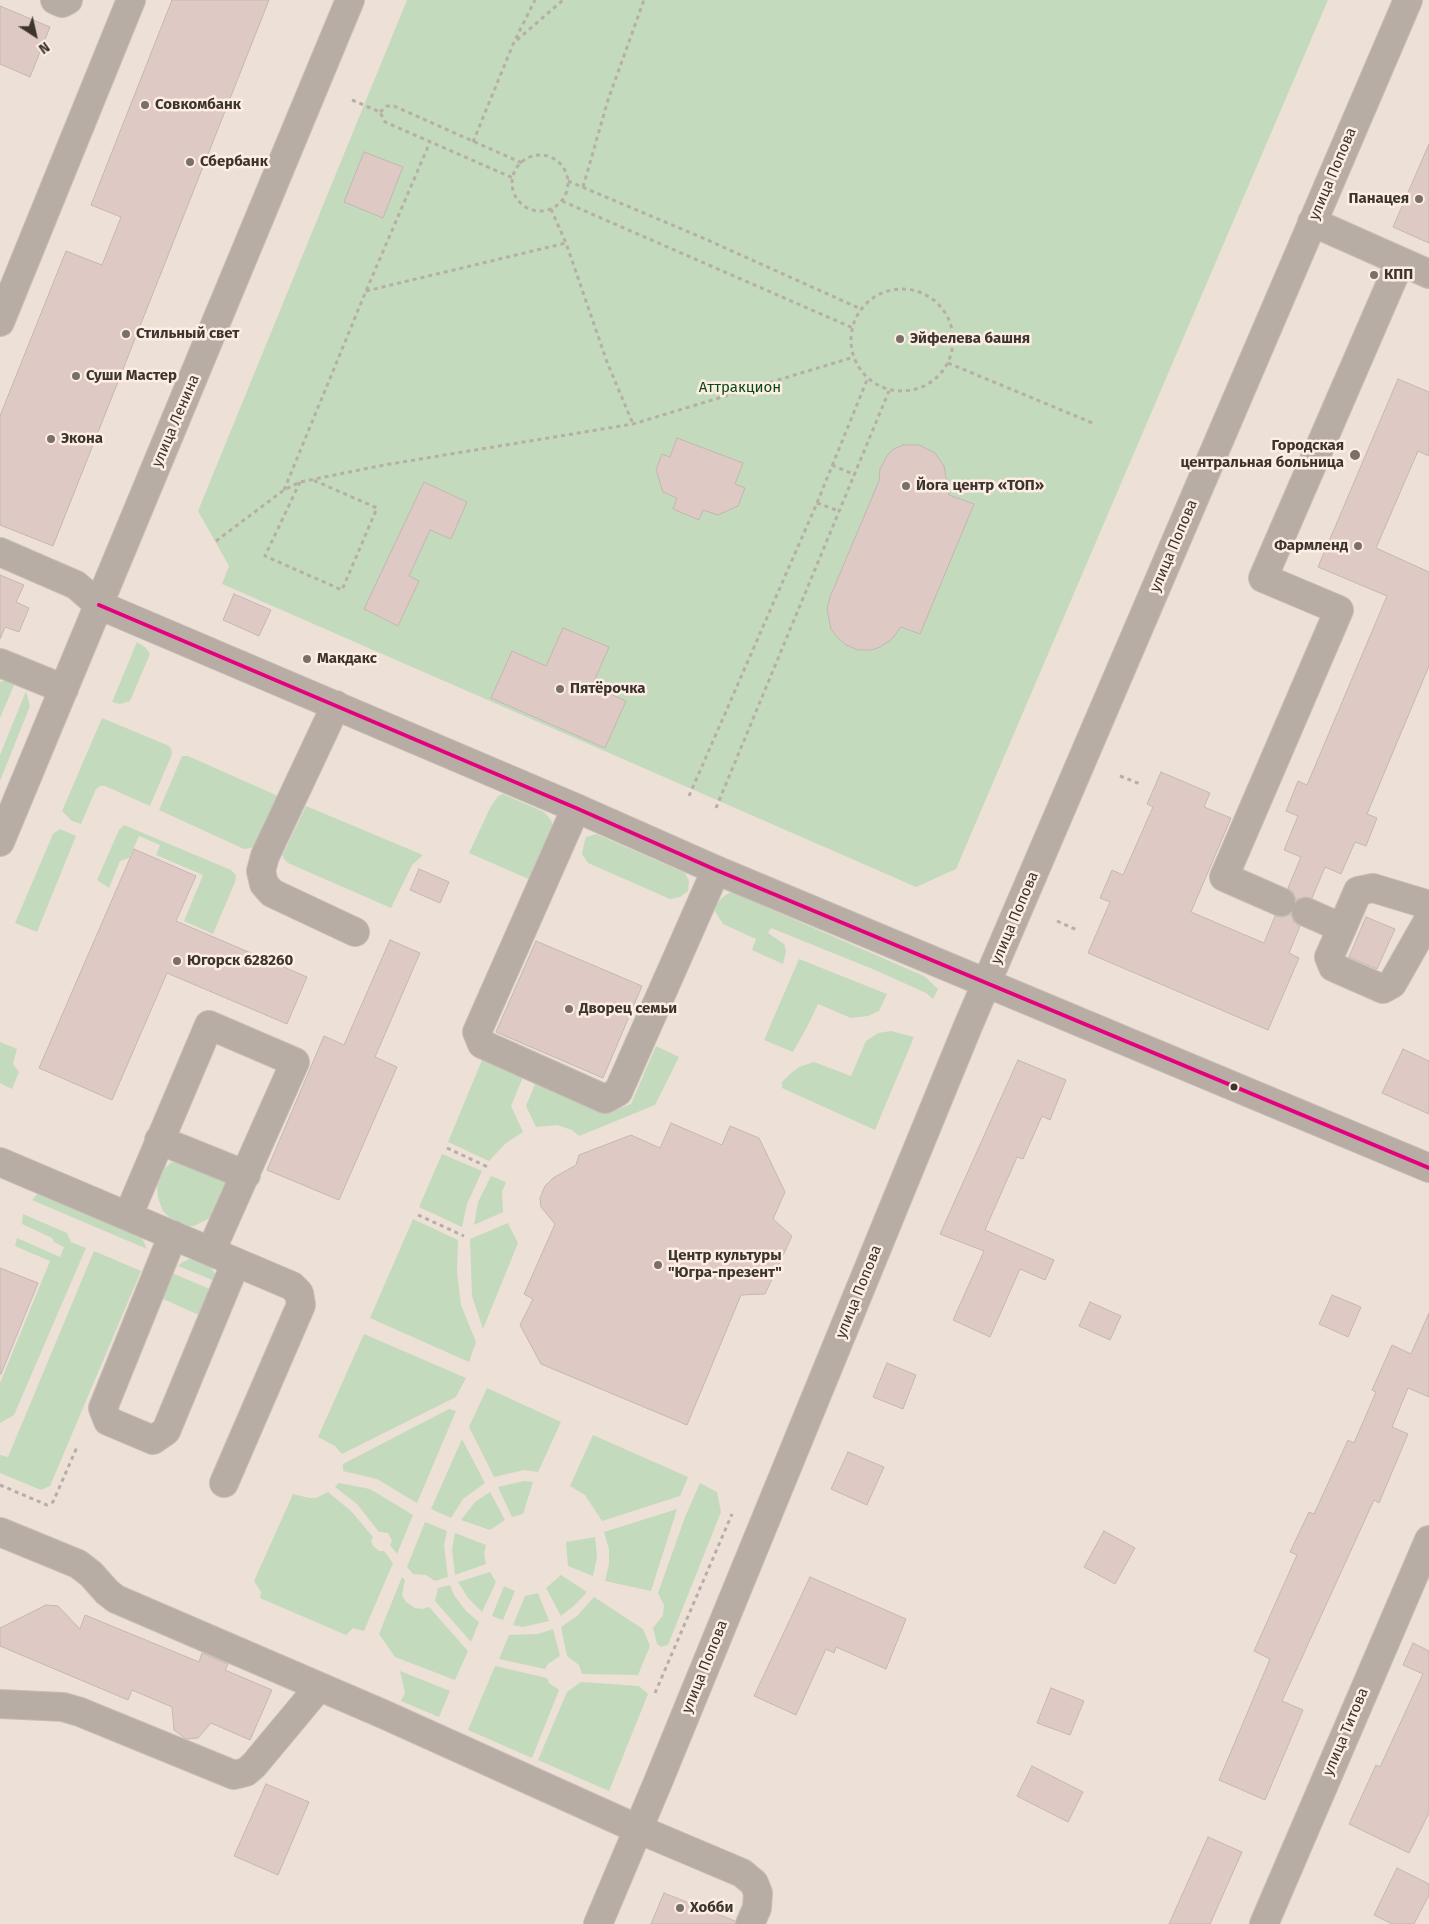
<!DOCTYPE html>
<html>
<head>
<meta charset="utf-8">
<style>
	body { margin:0 }
	#map { position:relative; width:1429px; height:1924px; overflow:hidden; background:#ede0d7; font-family:"Fira Sans",sans-serif }
	canvas { display:block }
	.north { position:absolute; left:10px; top:10px; width:50px; height:50px; -webkit-text-stroke:4px #fceee4; paint-order:stroke; rotate:145deg; font-size:14px; font-weight:700; line-height:20px; text-align:center; color:#3d342e }
	.north::after { content:''; display:block; margin:auto; width:18px; height:22px; background:#3d342e; clip-path:polygon(50% 0,100% 100%,50% 72%,0 100%) }
</style>
</head>
<body>
<div id="map">
<canvas width="1429" height="1924"></canvas>
<div class="north">N</div>
</div>
<script>
const ctx = document.querySelector('canvas').getContext('2d');
ctx.lineJoin = 'round';
function paint(path, color) { ctx.fillStyle = color; ctx.fill(path, 'evenodd'); }
const poly = rows => new Path2D(rows.map(r => 'M' + r).join(''));
function stroke(path, color, width, dash) { ctx.strokeStyle = color; ctx.lineWidth = width; ctx.lineCap = dash ? 'butt' : 'round'; ctx.setLineDash(dash || []); ctx.stroke(path); }
function write(font, color, halo, rows, align = 'center') {
  ctx.font = font + ' "Fira Sans",sans-serif'; ctx.lineWidth = 5; ctx.setLineDash([]); ctx.textBaseline = 'middle'; ctx.strokeStyle = halo; ctx.fillStyle = color; for (const [text, x, y, turn = 0] of rows) {
    ctx.save(); ctx.translate(x, y); ctx.rotate((+turn || 0) * Math.PI / 180); ctx.textAlign = isNaN(turn) ? turn : align; if (halo) ctx.strokeText(text, 0, 0); ctx.fillText(text, 0, 0); ctx.restore();
  }
}
paint(poly([
	[407,0,1328,0,956,869,916,887,222,584,229,566,198,511],
	[137,642,146,648,150,654,130,701,120,704,112,702],
	[6,680,15,683,0,718,0,682],
	[26,691,30,706,0,781,0,755],
	[102,718,167,745,171,748,172,754,150,806,105,786,100,786,96,789,81,824,72,821,62,811],
	[182,756,188,756,278,796,258,845,251,848,244,849,159,810],
	[503,794,544,812,551,820,554,829,531,880,469,853,491,806,498,796],
	[306,806,423,855,412,865,391,908,288,863,283,858,283,854],
	[124,825,231,870,236,875,235,882,213,934,184,921,203,875,156,855,160,845,139,836,129,858,120,861,109,888,97,880,119,830],
	[60,829,76,836,37,932,15,923,53,834],
	[596,834,685,873,689,881,688,891,680,897,670,899,588,863,582,854,584,844,586,837],
	[731,892,924,976,938,989,933,999,926,993,875,970,771,928,768,933,784,944,786,951,783,964,752,950,756,939,723,924,715,911,716,905,720,900,724,896],
	[799,959,887,994,879,1011,868,1016,851,1018,818,1004,808,1025,793,1052,764,1040],
	[891,1031,914,1037,875,1130,782,1088,782,1082,790,1074,799,1067,814,1062,851,1076,866,1041,878,1033],
	[0,1042,17,1049,13,1064,19,1072,12,1089,0,1083],
	[656,1046,679,1057,655,1105,579,1136,572,1130,557,1125,536,1127,526,1106,535,1084,606,1114,631,1104],
	[482,1060,523,1077,511,1106,523,1132,506,1143,489,1161,448,1142],
	[442,1154,482,1171,467,1204,462,1227,419,1207],
	[172,1162,202,1164,224,1174,230,1189,223,1206,208,1219,194,1226,188,1226,170,1218,163,1211,158,1198,157,1185,165,1168],
	[491,1176,506,1182,502,1192,503,1212,474,1225,478,1202],
	[38,1193,136,1233,142,1238,147,1249,32,1200],
	[23,1214,67,1233,71,1242,86,1248,14,1415,0,1423,0,1383,50,1261,15,1246,17,1238,60,1257,64,1247,54,1242,52,1238,22,1224],
	[413,1219,458,1240,457,1272,461,1305,476,1342,469,1362,370,1318],
	[508,1223,518,1243,483,1329,472,1296,470,1239],
	[94,1251,141,1271,50,1486,41,1490,0,1473,0,1455,8,1457],
	[190,1259,204,1263,211,1267,215,1274,215,1281,178,1266,184,1261],
	[172,1273,212,1290,201,1316,161,1298],
	[364,1334,466,1378,456,1397,342,1454,335,1446,318,1437],
	[487,1388,561,1422,538,1472,524,1470,494,1477,469,1427],
	[449,1409,456,1411,417,1503,377,1479,343,1471,343,1464],
	[593,1435,688,1477,680,1496,602,1521,585,1495,570,1486],
	[462,1439,485,1483,463,1499,451,1518,431,1509],
	[524,1481,533,1482,523,1514,512,1517,498,1487],
	[339,1483,370,1489,413,1515,397,1554,390,1545,392,1541,388,1533,379,1532,357,1504,335,1487],
	[700,1483,717,1492,721,1512,668,1645,661,1647,657,1644,653,1628,663,1615,664,1605,658,1593,685,1517],
	[328,1492,351,1511,373,1537,371,1541,373,1546,379,1551,384,1551,393,1563,364,1631,353,1628,346,1635,260,1598,261,1592,254,1581,293,1494,309,1498,316,1498],
	[490,1492,505,1520,490,1530,461,1520,475,1502],
	[677,1509,651,1591,605,1581,609,1564,609,1549,604,1532],
	[425,1522,447,1531,444,1545,448,1577,435,1581,426,1575,413,1574,407,1567],
	[455,1533,486,1545,484,1554,486,1564,455,1575,452,1549],
	[595,1537,597,1557,593,1576,568,1566,566,1542],
	[490,1572,496,1582,482,1612,468,1598,458,1582],
	[561,1575,587,1592,576,1604,561,1616,546,1588],
	[402,1577,405,1580,402,1595,406,1602,415,1608,422,1609,429,1607,468,1651,455,1680,395,1657,379,1634],
	[450,1585,454,1595,466,1611,479,1622,471,1642,435,1601,438,1588],
	[504,1586,515,1591,503,1620,492,1616],
	[538,1593,549,1621,523,1627,513,1625,525,1596],
	[594,1597,643,1629,650,1646,638,1675,582,1674,579,1665,567,1656,561,1627,577,1616],
	[553,1629,560,1656,548,1664,545,1669,499,1659,509,1635,538,1634],
	[495,1666,547,1678,549,1683,559,1690,532,1758,468,1730],
	[400,1671,450,1691,439,1717,401,1701,405,1693],
	[581,1682,639,1686,648,1694,609,1791,538,1760,567,1692]
]), '#c4dabc');
const building = poly([
	[172,0,269,0,53,546,0,525,0,416,66,251,102,265,121,217,91,205,172,0],
	[0,6,50,27,30,77,0,64,0,6],
	[1429,144,1429,243,1393,227,1429,144],
	[364,152,403,167,383,218,344,202,364,152],
	[1398,379,1429,392,1429,456,1418,451,1376,548,1429,572,1429,666,1367,814,1377,818,1366,846,1355,842,1341,874,1325,867,1312,898,1304,897,1296,900,1293,892,1288,888,1301,857,1284,850,1298,816,1286,811,1298,781,1307,785,1387,596,1318,567,1398,379],
	[677,438,743,463,735,484,745,488,738,506,718,515,703,510,699,520,673,509,677,498,663,492,656,470,662,454,670,457,677,438],
	[903,445,919,445,935,453,944,466,949,495,974,504,920,634,901,627,891,640,880,647,872,650,858,650,846,645,836,636,831,629,827,609,830,597,879,481,880,469,887,456,892,450,903,445],
	[424,482,467,502,451,539,430,530,409,576,419,581,398,626,364,609,424,482],
	[0,575,24,585,16,602,29,608,19,632,5,627,0,639,0,575],
	[234,594,271,610,259,636,223,620,234,594],
	[563,628,609,647,592,686,626,701,605,748,491,698,512,651,546,666,563,628],
	[1161,772,1210,793,1204,807,1231,818,1191,912,1264,943,1275,916,1283,917,1291,914,1294,922,1300,926,1289,953,1299,958,1268,1030,1088,953,1110,902,1100,898,1112,870,1123,875,1153,807,1147,804,1161,772],
	[134,849,196,876,176,921,307,977,287,1024,167,973,112,1100,39,1068,134,849],
	[419,869,449,882,440,903,410,890,419,869],
	[1366,917,1395,929,1377,969,1349,957,1366,917],
	[390,940,420,953,375,1057,397,1067,339,1200,267,1170,324,1036,344,1045,390,940],
	[536,941,642,986,603,1078,496,1032,536,941],
	[1403,1049,1429,1061,1429,1114,1382,1093,1403,1049],
	[1018,1060,1066,1080,1050,1120,1042,1116,1023,1159,1017,1157,985,1230,1054,1260,1045,1280,1020,1269,990,1337,953,1320,984,1251,940,1234,1018,1060],
	[671,1123,722,1145,730,1126,759,1138,785,1192,773,1219,792,1236,765,1294,741,1295,687,1425,541,1364,520,1325,533,1299,524,1294,555,1224,541,1207,540,1198,545,1186,553,1178,576,1165,579,1155,631,1135,660,1148,671,1123],
	[0,1268,38,1283,1,1374,0,1374,0,1268],
	[1332,1295,1361,1307,1348,1337,1319,1324,1332,1295],
	[1090,1302,1121,1316,1110,1340,1079,1326,1090,1302],
	[1429,1313,1429,1397,1408,1388,1392,1427,1408,1434,1379,1503,1374,1500,1282,1701,1303,1710,1265,1800,1219,1780,1270,1659,1254,1651,1297,1555,1290,1552,1309,1512,1314,1514,1348,1440,1354,1443,1376,1392,1372,1390,1392,1345,1411,1354,1429,1313],
	[887,1363,916,1375,903,1409,873,1397,887,1363],
	[848,1452,884,1467,867,1505,831,1489,848,1452],
	[1104,1531,1135,1548,1115,1584,1084,1567,1104,1531],
	[810,1577,906,1619,886,1669,836,1647,834,1653,826,1649,796,1715,754,1696,810,1577],
	[46,1605,58,1606,80,1629,85,1615,199,1662,202,1653,228,1664,225,1670,272,1690,250,1740,211,1723,198,1738,186,1739,174,1730,172,1707,132,1690,128,1700,0,1646,0,1628,46,1605],
	[1413,1643,1429,1651,1429,1813,1409,1853,1349,1824,1376,1765,1380,1767,1423,1674,1403,1665,1413,1643],
	[1051,1688,1084,1701,1070,1735,1037,1723,1051,1688],
	[1032,1766,1083,1792,1068,1822,1017,1796,1032,1766],
	[266,1784,309,1802,278,1875,234,1856,266,1784],
	[1208,1837,1242,1852,1210,1924,1169,1924,1208,1837],
	[1397,1868,1429,1884,1429,1895,1414,1924,1392,1924,1374,1915,1397,1868],
	[664,1893,735,1921,735,1924,651,1924,664,1893]
]);
paint(building, '#dec9c5');
stroke(building, '#c3b7b3', 1);
const minor = poly([
	[55,0,62,3,68,0],
	[1312,222,1429,274],
	[0,322,131,0],
	[0,552,76,585,99,605,576,808,716,870,1429,1168],
	[0,663,64,689],
	[336,705,265,856,261,871,264,884,272,893,355,932],
	[576,808,477,1032,482,1044,605,1099,618,1092,716,870],
	[0,842,350,0],
	[1281,902,1224,877,1339,610,1263,578,1400,262],
	[1306,912,1342,928,1358,891,1373,888,1429,905],
	[1342,928,1329,957,1333,967,1383,989,1392,984,1429,919],
	[159,1140,246,1175],
	[0,1162,292,1286,299,1293,301,1305,224,1483],
	[128,1216,209,1025,295,1062,211,1251],
	[173,1235,103,1408,108,1421,153,1440,166,1431,236,1262],
	[0,1532,78,1564,91,1574,107,1592,116,1599,383,1714,638,1829,742,1873,754,1883,758,1893,757,1908,750,1924],
	[0,1704,63,1707,80,1712,234,1775,246,1772,254,1765,319,1687],
	[598,1924,658,1782,968,1026,1408,0],
	[1264,1924,1429,1540]
]);
stroke(minor, '#c8beb7', 30);
stroke(poly([
	[517,40,563,0],
	[352,100,380,112,385,122,513,178],
	[380,112,387,106,394,106,522,163],
	[473,142,514,42,535,0],
	'512 183a28 28 0 1 1 56 0a28 28 0 1 1-56 0Z',
	[568,181,703,238,861,309],
	[583,187,608,100,644,0],
	[562,201,853,328],
	[551,209,566,243,607,362,633,424],
	'851 340a51 51 0 1 1 102 0a51 51 0 1 1-102 0Z',
	[366,291,566,243],
	[948,363,1095,424],
	[832,465,855,475],
	[300,482,265,556,342,590,377,508,313,480],
	[284,490,366,291,430,142],
	[817,503,839,511],
	[216,541,284,490,300,482,384,465,633,424,854,357],
	[1120,776,1140,784],
	[689,796,817,503,867,380],
	[716,808,889,391],
	[1057,921,1077,930],
	[447,1148,490,1168],
	[418,1215,464,1236],
	[0,1485,47,1505,53,1502,77,1447],
	[655,1693,732,1514]
]), '#b7aea7', 3, [4, 4]);
stroke(minor, '#b7ada5', 28);
stroke(poly([
	[99,605,576,808,716,870,1429,1168]
]), '#e5007d', 4);
for (const [x, y, r, color] of [
	[145,105,5,"#7b7069"],
	[190,162,5,"#7b7069"],
	[1419,199,5,"#7b7069"],
	[1374,275,5,"#7b7069"],
	[126,334,5,"#7b7069"],
	[900,339,5,"#7b7069"],
	[76,376,5,"#7b7069"],
	[51,439,5,"#7b7069"],
	[1355,455,6,"#7b7069"],
	[906,486,5,"#7b7069"],
	[1358,546,5,"#7b7069"],
	[307,659,5,"#7b7069"],
	[560,689,5,"#7b7069"],
	[177,961,5,"#7b7069"],
	[569,1009,5,"#7b7069"],
	[1234,1087,4.5,"#3d342e"],
	[658,1265,5,"#7b7069"],
	[680,1908,5,"#7b7069"]
]) { const dot = new Path2D(); dot.arc(x, y, r, 0, 2 * Math.PI); ctx.fillStyle = color; ctx.fill(dot); stroke(dot, '#fceee4', 2); }
write('bold 15px', '#3d342e', '#fceee4', [
	["Совкомбанк",155,105],
	["Сбербанк",200,162],
	["Панацея",1409,199,"right"],
	["КПП",1384,275],
	["Стильный свет",136,334],
	["Эйфелева башня",910,339],
	["Суши Мастер",86,376],
	["Экона",61,439],
	["Городская",1344,446,"right"],
	["центральная больница",1344,463,"right"],
	["Йога центр «ТОП»",916,486],
	["Фармленд",1348,546,"right"],
	["Макдакс",317,659],
	["Пятёрочка",570,689],
	["Югорск 628260",187,961],
	["Дворец семьи",579,1009],
	["Центр культуры",668,1256],
	["\"Югра-презент\"",668,1273],
	["Хобби",690,1908]
], 'left');
write('15px', '#3d342e', '#fceee4', [
	["улица Попова",1333,174,-67],
	["улица Ленина",176,421,-67],
	["улица Попова",1174,546,-67],
	["улица Попова",1015,918,-67],
	["улица Попова",859,1292,-68],
	["улица Попова",705,1667,-68],
	["улица Титова",1346,1732,-67]
]);
write('15px', '#084915', '#fceee4', [
	["Аттракцион",740,388]
]);
</script>
</body>
</html>
